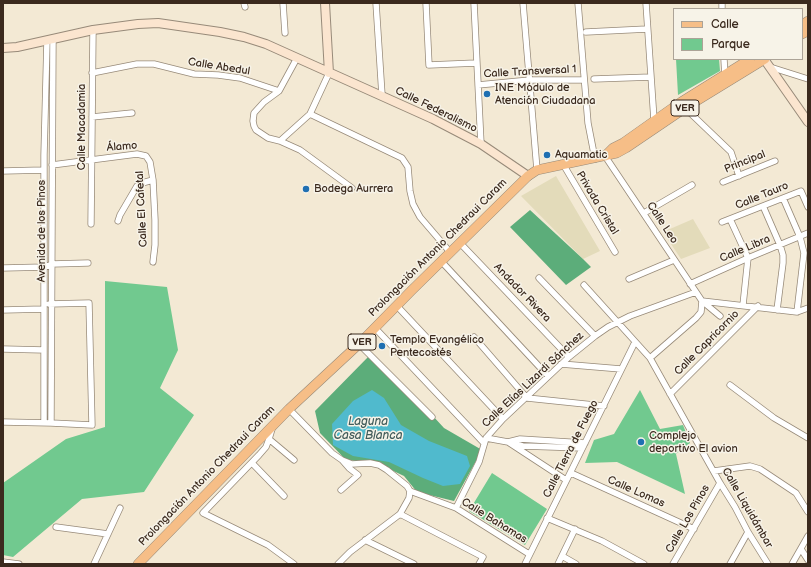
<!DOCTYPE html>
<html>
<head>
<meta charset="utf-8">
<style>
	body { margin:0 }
	#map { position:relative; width:811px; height:567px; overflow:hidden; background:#f3e9d4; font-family:"Balsamiq Sans",sans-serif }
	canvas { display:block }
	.frame { position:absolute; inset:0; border:4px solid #3b2a1e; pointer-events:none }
	.legend { position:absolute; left:673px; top:8px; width:130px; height:52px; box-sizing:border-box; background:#f7f3e8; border:1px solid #aca397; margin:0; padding:5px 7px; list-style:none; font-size:12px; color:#3b2a1e }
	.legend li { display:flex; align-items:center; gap:8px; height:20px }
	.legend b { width:20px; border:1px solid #aca397 }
</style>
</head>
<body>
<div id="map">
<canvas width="811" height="567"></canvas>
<div class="frame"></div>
<ul class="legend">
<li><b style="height:5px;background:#f6be87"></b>Calle</li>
<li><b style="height:11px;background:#71c98f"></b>Parque</li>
</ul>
</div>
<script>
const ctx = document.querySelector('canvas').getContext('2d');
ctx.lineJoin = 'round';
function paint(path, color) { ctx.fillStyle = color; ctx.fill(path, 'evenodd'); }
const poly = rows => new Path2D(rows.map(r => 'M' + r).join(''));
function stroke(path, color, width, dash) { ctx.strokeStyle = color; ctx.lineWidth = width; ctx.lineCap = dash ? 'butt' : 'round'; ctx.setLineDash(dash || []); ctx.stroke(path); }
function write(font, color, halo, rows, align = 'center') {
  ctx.font = font + ' "Balsamiq Sans",sans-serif'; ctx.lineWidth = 3; ctx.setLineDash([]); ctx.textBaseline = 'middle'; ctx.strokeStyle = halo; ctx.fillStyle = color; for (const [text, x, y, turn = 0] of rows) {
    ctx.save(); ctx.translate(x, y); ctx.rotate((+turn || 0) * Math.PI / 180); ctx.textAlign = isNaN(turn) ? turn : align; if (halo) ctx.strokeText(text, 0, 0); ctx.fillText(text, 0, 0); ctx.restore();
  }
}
paint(poly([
	[556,176,600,251,583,259,521,196],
	[693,219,710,248,681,259,663,232]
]), '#e3dbba');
paint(poly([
	[676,59,719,59,720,71,678,95],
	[105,281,167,287,178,350,160,388,194,415,144,492,82,499,13,557,3,555,3,483,66,439,105,427],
	[640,390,660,429,683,425,690,443,676,454,685,494,617,462,585,463,594,440,614,434],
	[492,473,547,509,525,545,469,511]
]), '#71c98f');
paint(poly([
	[530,210,583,259,591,267,566,285,510,227],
	[368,357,410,391,444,428,482,450,454,501,417,492,404,476,385,467,345,459,320,433,315,411]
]), '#5cad7a');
paint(poly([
	[372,390,384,398,401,425,429,441,467,456,470,466,460,484,443,486,423,478,389,462,353,456,333,445,332,424,353,401]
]), '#50bacd');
const street = poly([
	[244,3,245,7],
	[283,3,285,33],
	[376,3,382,95],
	[426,3,429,65,476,63],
	[474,3,481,144],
	[523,3,537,170],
	[578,3,588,123,595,159],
	[646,3,654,120],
	[722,3,722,9],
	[586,32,647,29],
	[297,58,279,91,264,102,254,113,253,121,254,126,256,130,268,138,280,141,300,150,352,188],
	[724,59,725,77],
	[770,67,808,79],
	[92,73,137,64,154,64,194,74,218,75,240,78,279,91],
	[594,79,651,77],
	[478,85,530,80,583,80],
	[685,108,731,152,739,176],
	[310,114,402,158,408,167,410,191,413,204,420,217,450,252],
	[92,117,132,113],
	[280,141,310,114,329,73],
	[605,156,702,301,720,316],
	[563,164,615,252],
	[52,165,137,154,146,156,150,162,153,180,155,220,155,245,153,262],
	[3,171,44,170],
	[723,182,775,161],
	[783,198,800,237,804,253,797,312],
	[763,206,780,245,783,255,783,263,777,310],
	[644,213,692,185],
	[730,219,748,258,743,305],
	[118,221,120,215,137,186,142,183,153,180],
	[722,222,801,191,808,207],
	[91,224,93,30],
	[460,243,569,357],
	[441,261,548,376],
	[3,268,45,267,52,264,88,263],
	[539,278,595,336],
	[629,279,674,260],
	[690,284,748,258,808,233],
	[584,285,650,358,720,483,735,507,748,532,768,564],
	[702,301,797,312,808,308],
	[397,306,503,419],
	[3,310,44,309],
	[375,328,484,443],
	[474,337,527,398,604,406],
	[359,344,432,417],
	[3,349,44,350],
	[650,358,696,318,701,312,702,301],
	[561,364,621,369],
	[730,385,774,418,808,438],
	[670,394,758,306],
	[289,409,332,453,342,460,352,464,370,463,379,465,387,470,407,486,410,491,456,508,529,554],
	[3,422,51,423,92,425,89,303,49,304],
	[44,423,44,155,47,40],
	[51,423,53,39],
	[272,429,269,439,266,447,259,455,203,513,268,545,294,564],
	[486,438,508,442,566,480],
	[269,439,294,460],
	[508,442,520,439,585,443],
	[514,443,523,446,582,448],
	[252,463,284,496],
	[714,471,750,466,760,469,796,493,808,512],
	[571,473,694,529],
	[341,490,358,475,349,468,342,460],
	[456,508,479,462,486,438,503,419,569,357,595,336,608,327,630,316,696,292],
	[400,514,483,557,479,564],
	[547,518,602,541,644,564],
	[56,527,108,534],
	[365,540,414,564],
	[801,549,808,560],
	[562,556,576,564],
	[3,562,19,564],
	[94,564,120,508],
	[338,564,350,552,400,514,409,498,410,491],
	[525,564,635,342],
	[558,564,575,529],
	[673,564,720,483],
	[730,564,748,532],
	[792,564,808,536]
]);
const secondary = poly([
	[325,3,329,73],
	[3,48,17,47,93,30,138,24,158,23,220,32,244,37,266,44,433,119,481,144,528,176],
	[764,59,808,122]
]);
const primary = poly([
	[802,25,808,21],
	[802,34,808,31],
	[605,156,613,148,623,143,681,102,750,59],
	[138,564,289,409,359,344,411,291,528,176,537,170,617,153,626,148,685,108,765,59]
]);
stroke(street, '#978a79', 7);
stroke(secondary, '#978a79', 10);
stroke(primary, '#978a79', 10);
stroke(street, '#fff', 5.5);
stroke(secondary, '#fbe5cf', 8);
stroke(primary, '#f6be87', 9);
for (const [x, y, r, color] of [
	[487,94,4,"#1f6fb2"],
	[547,155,4,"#1f6fb2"],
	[306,189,4,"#1f6fb2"],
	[382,346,4,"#1f6fb2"],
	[641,442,4,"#1f6fb2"]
]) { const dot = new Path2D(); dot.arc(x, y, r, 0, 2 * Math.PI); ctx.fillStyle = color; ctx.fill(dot); stroke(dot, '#f7f3e8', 1.5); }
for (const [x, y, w] of [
	[685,108,28],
	[362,342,28]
]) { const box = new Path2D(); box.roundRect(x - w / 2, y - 8, w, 16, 3); ctx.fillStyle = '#f7f3e8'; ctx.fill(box); stroke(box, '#3b2a1e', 1); }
write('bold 10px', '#3b2a1e', null, [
	["VER",685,108],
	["VER",362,342]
]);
write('11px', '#3b2a1e', '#f7f3e8', [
	["Calle Abedul",219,67,9],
	["Calle Transversal 1",530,72,-3],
	["Calle Federalismo",436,110,26],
	["Calle Macadamia",82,127,-90],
	["Álamo",122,147,-4],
	["Principal",745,162,-22],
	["Calle Tauro",762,196,-22],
	["Privada Cristal",597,203,59],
	["Calle El Cafetal",142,209,-93],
	["Calle Leo",662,223,57],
	["Avenida de los Pinos",42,231,-90],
	["Prolongación Antonio Chedraui Caram",438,248,-45],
	["Calle Libra",745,249,-23],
	["Andador Rivera",522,293,46],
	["Calle Capricornio",707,343,-45],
	["Calle Elías Lizardi Sánchez",533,380,-43],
	["Calle Tierra de Fuego",571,449,-63],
	["Prolongación Antonio Chedraui Caram",207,476,-46],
	["Calle Lomas",636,492,24],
	["Calle Liquidámbar",747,508,60],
	["Calle Los Pinos",688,519,-60],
	["Calle Bahamas",494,521,32]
]);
write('11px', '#3b2a1e', '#f7f3e8', [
	["INE Módulo de",495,88],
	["Atención Ciudadana",495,101],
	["Aquamatic",555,155],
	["Bodega Aurrera",314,189],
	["Templo Evangélico",390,340],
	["Pentecostés",390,353],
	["Complejo",649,436],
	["deportivo El avion",649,449]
], 'left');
write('italic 12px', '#425c5b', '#f7f3e8', [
	["Laguna",368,422],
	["Casa Blanca",368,436]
]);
</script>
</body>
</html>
